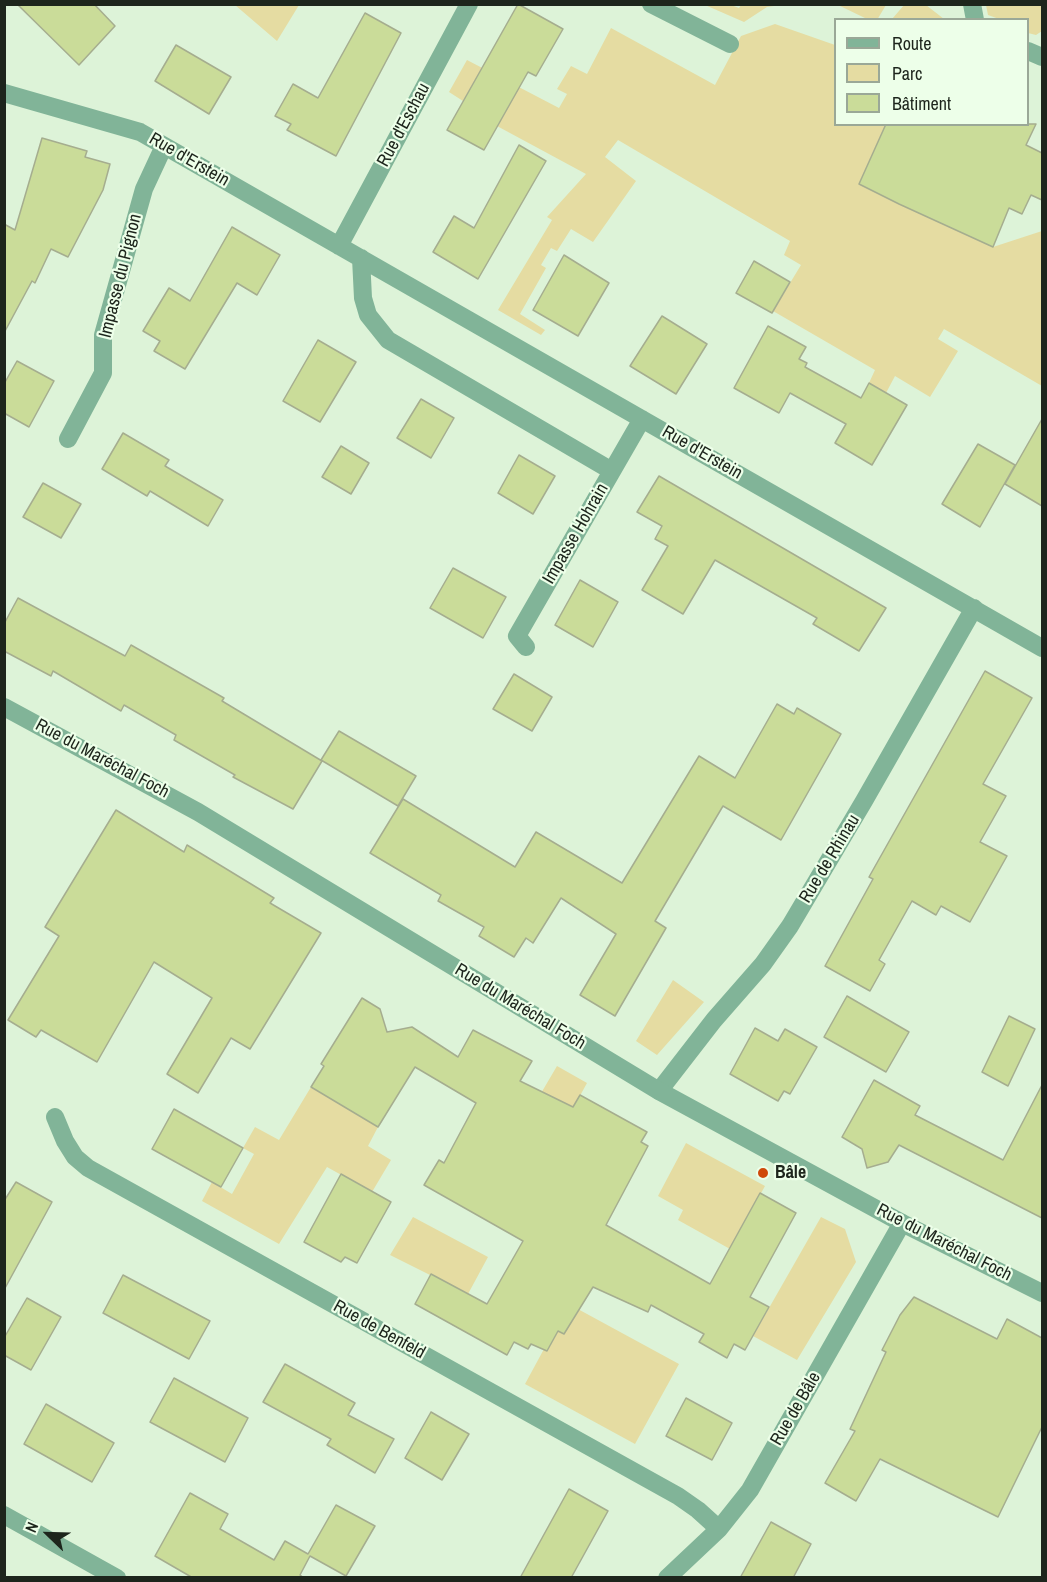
<!DOCTYPE html>
<html>
<head>
<meta charset="utf-8">
<style>
	body { margin:0 }
	#map { position:relative; width:1047px; height:1582px; overflow:hidden; background:#ddf3d8; font-family:"Archivo Narrow",sans-serif }
	canvas { display:block }
	.frame { position:absolute; inset:0; border:6px solid #1d251c; pointer-events:none }
	.legend { position:absolute; left:834px; top:18px; width:195px; height:108px; box-sizing:border-box; background:#edffe9; border:2px solid #9aa897; margin:0; padding:8px 10px; list-style:none; font-size:18px; color:#1d251c }
	.legend li { display:flex; align-items:center; gap:12px; height:30px }
	.legend b { width:30px; border:2px solid #9aa897 }
	.north { position:absolute; left:18px; top:1504px; width:60px; height:60px; -webkit-text-stroke:4px #edffe9; paint-order:stroke; rotate:293deg; font-size:16px; font-weight:700; line-height:24px; text-align:center; color:#1d251c }
	.north::after { content:''; display:block; margin:auto; width:21px; height:27px; background:#1d251c; clip-path:polygon(50% 0,100% 100%,50% 72%,0 100%) }
</style>
</head>
<body>
<div id="map">
<canvas width="1047" height="1582"></canvas>
<div class="frame"></div>
<ul class="legend">
<li><b style="height:8px;background:#81b498"></b>Route</li>
<li><b style="height:16px;background:#e5dca2"></b>Parc</li>
<li><b style="height:16px;background:#cadc99"></b>Bâtiment</li>
</ul>
<div class="north">N</div>
</div>
<script>
const ctx = document.querySelector('canvas').getContext('2d');
ctx.lineJoin = 'round';
function paint(path, color) { ctx.fillStyle = color; ctx.fill(path, 'evenodd'); }
const poly = rows => new Path2D(rows.map(r => 'M' + r).join(''));
function stroke(path, color, width, dash) { ctx.strokeStyle = color; ctx.lineWidth = width; ctx.lineCap = dash ? 'butt' : 'round'; ctx.setLineDash(dash || []); ctx.stroke(path); }
function write(font, color, halo, rows, align = 'center') {
  ctx.font = font + ' "Archivo Narrow",sans-serif'; ctx.lineWidth = 4.5; ctx.setLineDash([]); ctx.textBaseline = 'middle'; ctx.strokeStyle = halo; ctx.fillStyle = color; for (const [text, x, y, turn = 0] of rows) {
    ctx.save(); ctx.translate(x, y); ctx.rotate((+turn || 0) * Math.PI / 180); ctx.textAlign = isNaN(turn) ? turn : align; if (halo) ctx.strokeText(text, 0, 0); ctx.fillText(text, 0, 0); ctx.restore();
  }
}
paint(poly([
	[905,4,926,5,944,19,892,19],
	[235,5,299,4,299,5,277,41],
	[705,5,731,5,739,8,741,5,781,5,767,7,744,22],
	[838,5,886,5,877,20,867,19],
	[986,5,1042,5,1042,31,1036,35,1028,33,1028,20,999,19,988,15],
	[775,24,835,45,836,124,886,125,859,184,993,247,1042,231,1042,386,944,329,938,339,958,351,930,397,895,376,886,393,869,383,875,370,773,311,801,265,784,255,790,241,618,140,605,157,636,181,593,242,571,229,557,251,551,248,541,265,546,268,520,314,545,330,541,335,498,310,552,220,547,217,586,174,497,126,472,86,463,101,449,92,467,60,559,108,567,94,557,89,571,66,587,74,611,28,715,85,741,36],
	[673,980,704,1002,657,1055,636,1041],
	[557,1066,587,1083,565,1123,510,1146],
	[311,1087,378,1127,368,1146,391,1160,372,1192,327,1167,279,1244,202,1201,212,1182,232,1194,254,1154,243,1148,255,1127,279,1140],
	[686,1143,765,1186,730,1249,678,1220,683,1210,658,1196],
	[413,1217,488,1257,468,1294,390,1255],
	[821,1217,845,1229,856,1262,797,1360,753,1336],
	[576,1308,679,1364,635,1444,525,1384,544,1349,548,1350,558,1331,564,1334]
]), '#e5dca2');
const building = poly([
	[17,4,94,4,115,26,79,65,17,4],
	[518,4,563,29,536,76,528,72,484,150,447,130,518,4],
	[365,13,401,33,336,156,287,130,291,124,275,116,293,84,318,98,365,13],
	[176,45,231,77,209,114,155,81,176,45],
	[886,124,1036,124,1026,145,1042,153,1042,200,1031,195,1022,214,1009,208,993,247,899,204,859,184,886,124],
	[42,138,87,151,85,157,110,164,103,190,68,257,51,249,35,283,32,281,4,333,4,224,15,230,42,138],
	[519,145,546,161,478,279,433,252,454,216,474,228,519,145],
	[232,227,280,255,257,295,237,283,185,369,154,351,160,341,143,331,169,288,190,301,232,227],
	[564,255,609,283,578,336,533,310,564,255],
	[754,261,790,282,772,313,736,293,754,261],
	[662,316,707,344,676,394,630,366,662,316],
	[768,326,806,347,799,359,807,363,805,367,861,398,869,383,907,405,872,465,835,443,846,424,790,393,779,413,734,388,768,326],
	[318,340,356,362,320,422,283,401,318,340],
	[17,361,54,381,29,427,4,413,4,384,17,361],
	[421,399,454,418,431,458,397,438,421,399],
	[1042,419,1042,506,1005,484,1042,419],
	[123,433,169,460,165,466,223,500,208,526,150,491,147,496,102,469,123,433],
	[978,444,1015,465,980,527,942,504,978,444],
	[341,446,369,463,351,494,322,477,341,446],
	[519,455,555,476,533,514,498,493,519,455],
	[659,476,886,608,859,651,813,624,817,618,715,560,683,614,642,590,668,546,655,539,662,526,637,512,659,476],
	[43,483,81,504,61,538,23,517,43,483],
	[453,568,506,597,483,638,430,608,453,568],
	[580,580,618,602,593,647,555,625,580,580],
	[18,598,125,656,131,645,224,698,222,701,322,761,293,809,233,777,235,775,174,740,176,735,124,705,121,711,53,671,51,676,4,651,4,624,18,598],
	[985,671,1032,698,983,784,1006,796,980,842,1007,856,970,922,941,906,936,915,912,901,879,960,885,964,870,991,825,966,873,879,869,877,985,671],
	[514,674,552,697,532,731,493,709,514,674],
	[777,704,794,714,797,708,841,734,781,840,723,806,655,921,666,928,615,1016,580,995,616,934,561,898,533,943,526,938,514,957,479,936,484,927,438,901,441,895,370,853,403,799,515,867,536,832,622,883,699,756,735,778,777,704],
	[339,731,416,776,398,806,321,760,339,731],
	[116,810,184,852,187,845,274,898,270,903,321,933,250,1049,231,1038,198,1093,167,1074,212,998,154,962,97,1062,41,1030,36,1037,8,1020,59,936,45,927,116,810],
	[847,996,909,1032,886,1072,824,1037,847,996],
	[362,998,380,1009,387,1032,412,1027,458,1057,473,1030,532,1061,520,1081,573,1107,580,1095,647,1132,641,1142,648,1146,606,1225,710,1284,760,1193,796,1213,750,1297,769,1307,745,1350,734,1344,727,1358,699,1342,704,1334,651,1305,648,1312,593,1287,564,1334,558,1331,547,1351,531,1344,528,1349,514,1342,507,1355,415,1304,431,1274,487,1304,523,1241,424,1185,439,1160,444,1163,476,1103,415,1067,378,1127,311,1087,324,1066,321,1064,362,998],
	[1009,1016,1035,1029,1008,1086,982,1072,1009,1016],
	[755,1028,778,1041,785,1029,817,1047,790,1094,784,1091,778,1101,730,1074,755,1028],
	[874,1080,920,1106,915,1115,1003,1160,1042,1085,1042,1218,899,1145,888,1162,867,1168,862,1149,842,1137,874,1080],
	[174,1109,243,1148,221,1187,152,1149,174,1109],
	[341,1174,391,1202,357,1263,345,1257,341,1262,304,1242,341,1174],
	[16,1182,52,1202,4,1290,4,1201,16,1182],
	[123,1275,210,1321,189,1359,103,1313,123,1275],
	[914,1297,997,1339,1007,1319,1042,1338,1042,1427,998,1517,880,1459,856,1501,825,1483,855,1431,850,1429,886,1352,882,1350,900,1315,914,1297],
	[27,1298,61,1317,31,1370,4,1355,4,1338,27,1298],
	[285,1364,355,1403,348,1415,394,1439,375,1473,327,1445,331,1439,263,1402,285,1364],
	[174,1378,248,1418,225,1462,150,1422,174,1378],
	[686,1398,732,1423,712,1460,666,1436,686,1398],
	[46,1404,114,1443,92,1482,24,1444,46,1404],
	[431,1412,469,1434,442,1480,405,1458,431,1412],
	[569,1489,608,1511,571,1578,520,1578,569,1489],
	[190,1493,228,1514,220,1529,274,1560,285,1541,308,1554,336,1505,375,1526,346,1576,310,1556,300,1575,304,1578,193,1578,155,1556,190,1493],
	[771,1522,811,1544,793,1578,740,1578,771,1522]
]);
paint(building, '#cadc99');
stroke(building, '#a5ad8f', 1.5);
stroke(poly([
	[651,4,730,44],
	[972,4,975,20],
	[1028,51,1042,57]
]), '#81b498', 18);
stroke(poly([
	[4,93,140,132,1042,648],
	[339,246,469,4],
	[361,258,363,298,368,315,388,340,612,471],
	[68,439,103,373,103,335,144,189,164,146],
	[526,647,517,636,642,419],
	[659,1091,714,1020,763,964,790,926,864,801,974,608],
	[55,1117,65,1141,75,1157,88,1168,678,1496,698,1510,719,1529],
	[4,1515,117,1578],
	[667,1578,719,1529,750,1490,902,1223]
]), '#81b498', 18);
stroke(poly([
	[4,707,198,812,659,1091,902,1223,1042,1293]
]), '#81b498', 18);
for (const [x, y, r, color] of [
	[763,1173,6,"#cf490a"]
]) { const dot = new Path2D(); dot.arc(x, y, r, 0, 2 * Math.PI); ctx.fillStyle = color; ctx.fill(dot); stroke(dot, '#edffe9', 2); }
write('18px', '#1d251c', '#edffe9', [
	["Rue d'Eschau",404,125,-62],
	["Rue d'Erstein",189,160,30],
	["Impasse du Pignon",121,276,-76],
	["Rue d'Erstein",702,453,30],
	["Impasse Hohrain",576,534,-60],
	["Rue du Maréchal Foch",102,759,28],
	["Rue de Rhinau",830,859,-59],
	["Rue du Maréchal Foch",520,1007,31],
	["Rue du Maréchal Foch",944,1243,27],
	["Rue de Benfeld",379,1330,29],
	["Rue de Bâle",796,1409,-60]
]);
write('bold 18px', '#1d251c', '#edffe9', [
	["Bâle",775,1173]
], 'left');
</script>
</body>
</html>
